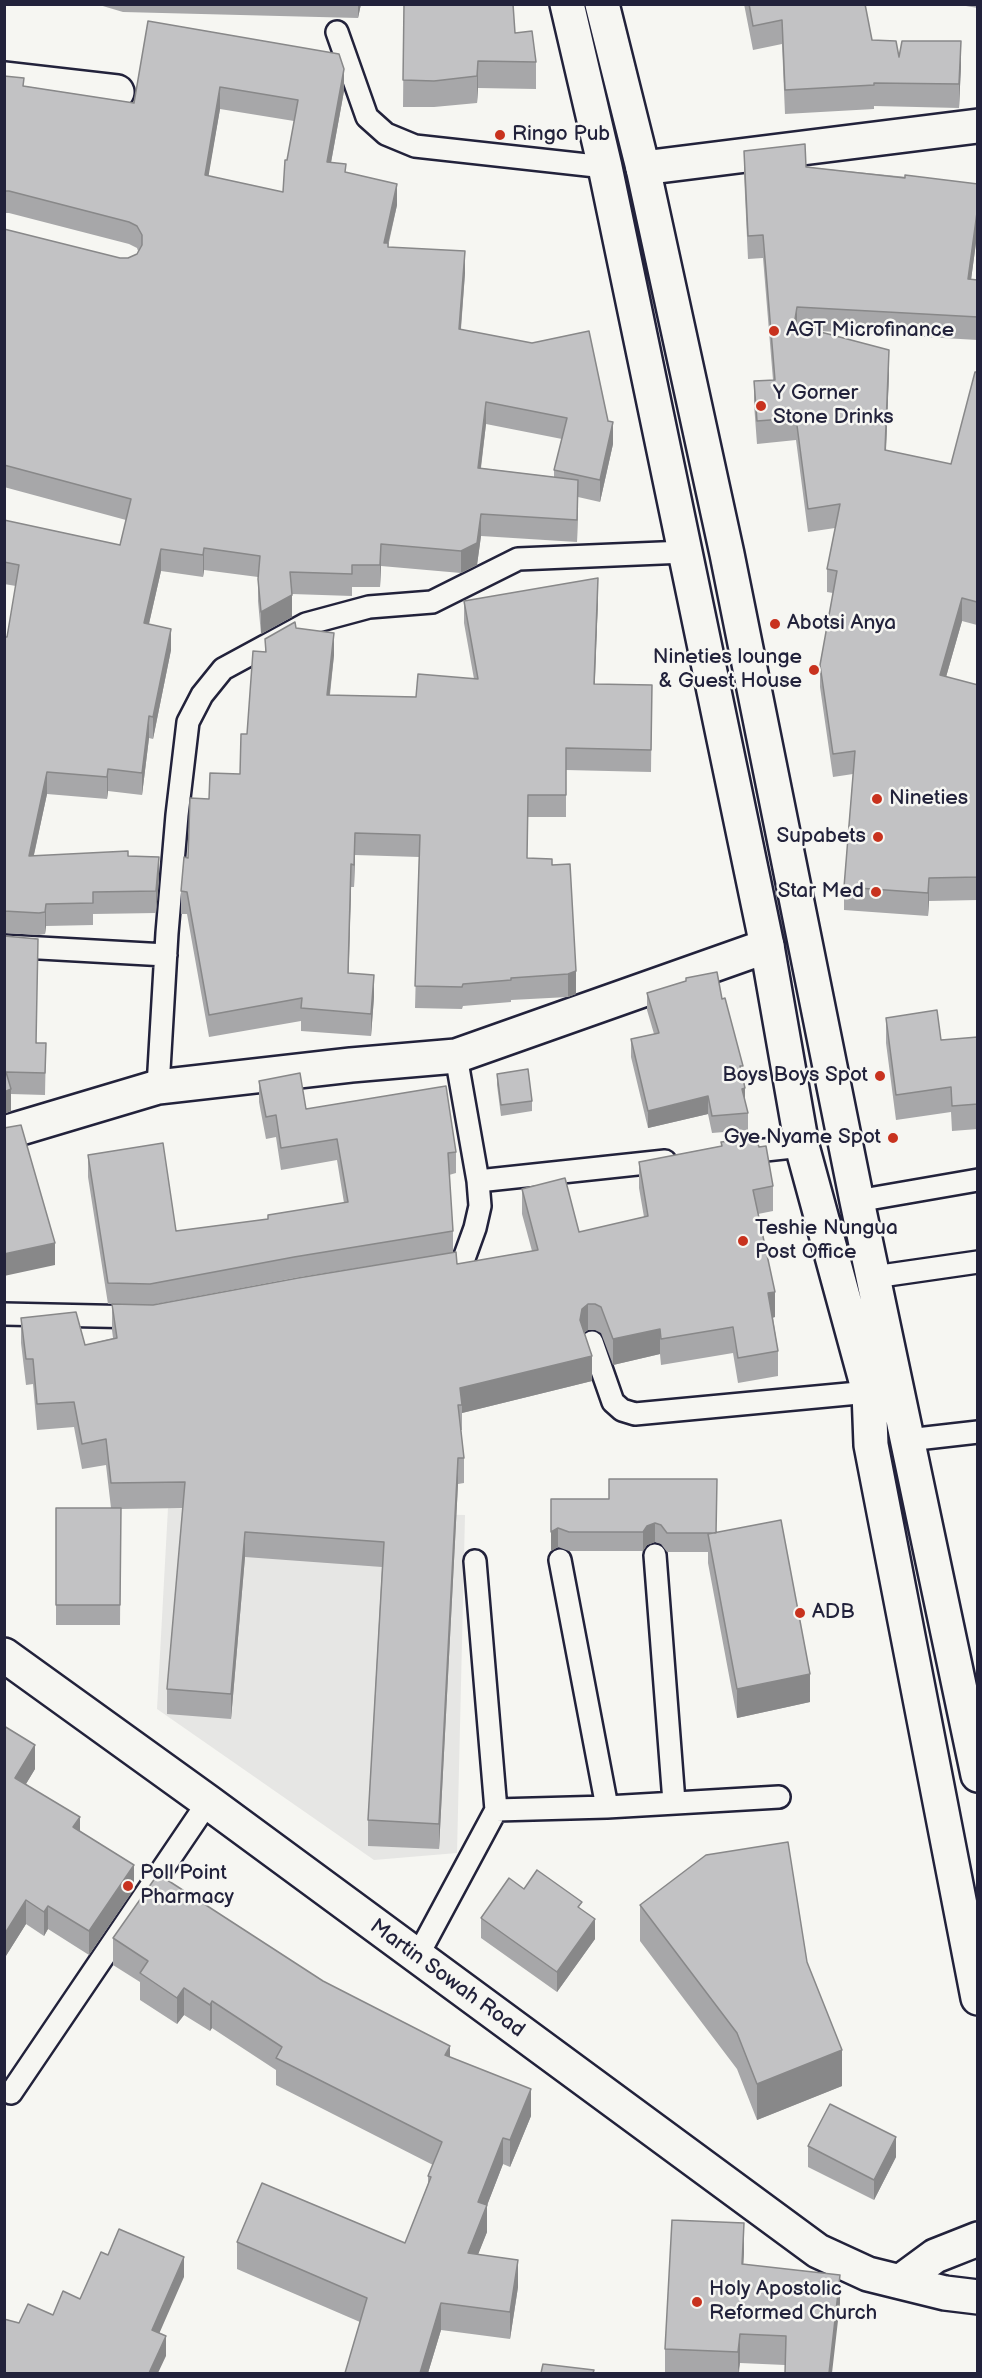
<!DOCTYPE html>
<html>
<head>
<meta charset="utf-8">
<style>
	body { margin:0 }
	#map { position:relative; width:982px; height:2378px; overflow:hidden; background:#f6f6f2; font-family:"Balsamiq Sans",sans-serif }
	canvas { display:block }
	.frame { position:absolute; inset:0; border:6px solid #22223b; pointer-events:none }
</style>
</head>
<body>
<div id="map">
<canvas width="982" height="2378"></canvas>
<div class="frame"></div>
</div>
<script>
const ctx = document.querySelector('canvas').getContext('2d');
ctx.lineJoin = 'round';
function paint(path, color) { ctx.fillStyle = color; ctx.fill(path, 'evenodd'); }
const poly = rows => new Path2D(rows.map(r => 'M' + r).join(''));
function stroke(path, color, width, dash) { ctx.strokeStyle = color; ctx.lineWidth = width; ctx.lineCap = dash ? 'butt' : 'round'; ctx.setLineDash(dash || []); ctx.stroke(path); }
function write(font, color, halo, rows, align = 'center') {
  ctx.font = font + ' "Balsamiq Sans",sans-serif'; ctx.lineWidth = 5; ctx.setLineDash([]); ctx.textBaseline = 'middle'; ctx.strokeStyle = halo; ctx.fillStyle = color; for (const [text, x, y, turn = 0] of rows) {
    ctx.save(); ctx.translate(x, y); ctx.rotate((+turn || 0) * Math.PI / 180); ctx.textAlign = isNaN(turn) ? turn : align; if (halo) ctx.strokeText(text, 0, 0); ctx.fillText(text, 0, 0); ctx.restore();
  }
}
paint(poly([
	[168,1508,465,1515,457,1853,374,1860,157,1709]
]), '#e6e6e4');
const lane = poly([
	[337,32,367,117,386,134,415,146,605,167],
	[4,946,166,955],
	[158,1087,167,933,177,815,188,722,202,695,223,669,306,624,369,607,432,602,518,559,685,552],
	[738,1153,802,1146],
	[478,1181,665,1161],
	[857,1201,978,1180],
	[435,1268,462,1264,475,1228,480,1206,478,1181,456,1056],
	[874,1277,978,1262],
	[4,1314,141,1317],
	[592,1342,613,1402,622,1410,635,1414,869,1392],
	[908,1440,978,1432],
	[655,1555,674,1802],
	[560,1560,607,1807],
	[475,1561,496,1810],
	[417,1957,496,1810,607,1807,779,1797],
	[11,2093,208,1802]
]);
const street = poly([
	[4,79,117,92],
	[643,168,978,126],
	[4,1133,158,1087,351,1065,456,1056,767,946]
]);
const secondary = poly([
	[4,1655,208,1802,818,2251,868,2274,945,2293,978,2297],
	[901,2281,935,2256,978,2239]
]);
const primary = poly([
	[567,4,605,167,767,946,802,1146,869,1392,871,1445,978,1998],
	[602,4,643,168,727,554,857,1201,978,1775]
]);
stroke(lane, '#22223b', 26);
stroke(street, '#22223b', 38);
stroke(secondary, '#22223b', 38);
stroke(primary, '#22223b', 38);
stroke(lane, '#f6f6f2', 21);
stroke(street, '#f6f6f2', 33);
stroke(secondary, '#f6f6f2', 33);
stroke(primary, '#f6f6f2', 33);
paint(poly([
	[96,4,361,4,358,18,123,12],
	[404,4,515,33,536,62,536,89,478,88,477,103,434,107,403,107],
	[744,4,865,4,872,40,899,57,961,65,959,108,874,106,874,109,785,114,782,44,753,50],
	[954,4,978,4,978,8],
	[148,21,344,91,331,163,397,205,388,247,465,273,461,329,608,421,613,444,600,502,578,497,577,542,481,536,477,565,461,573,381,566,380,587,352,587,352,596,292,594,292,617,261,634,258,601,258,577,204,570,203,577,161,571,149,624,171,650,153,739,149,738,142,795,108,791,107,799,47,794,34,855,128,856,159,879,156,913,93,914,93,925,46,926,45,934,39,935,4,933,4,637,7,637,16,586,4,584,4,520,120,545,126,520,4,487,4,229,120,258,128,258,137,254,138,251,137,248,129,244,9,213,4,213,4,76,24,86,134,103],
	[220,109,294,121,283,192,208,176],
	[486,424,562,439,554,470,554,477,481,468],
	[744,151,806,167,978,184,978,228,971,280,978,280,978,340,819,331,889,372,886,451,951,464,978,372,978,624,977,625,962,621,946,677,978,685,978,900,929,901,928,916,844,910,844,887,853,774,833,777,820,687,820,665,833,593,827,592,827,569,835,528,808,532,796,440,757,444,754,404,754,381,773,380,763,258,748,259,744,174],
	[598,600,594,684,652,685,651,772,566,770,566,817,528,817,527,858,552,865,576,994,568,997,511,1000,511,1002,463,1006,462,1009,415,1008,419,857,355,855,354,887,351,887,348,973,374,997,371,1036,301,1031,301,1021,209,1037,187,914,181,914,181,891,188,858,209,799,240,774,265,652,265,639,296,628,334,655,330,695,416,697,474,679,464,623,464,601],
	[4,936,37,1043,46,1043,45,1095,11,1094,11,1111,4,1114],
	[686,978,722,999,743,1077,745,1102,748,1113,748,1130,712,1133,708,1114,648,1128,631,1057,631,1039,654,1034,647,1010,647,993,686,981],
	[886,1018,941,1040,978,1037,978,1129,952,1131,951,1112,896,1120,886,1043],
	[497,1074,532,1101,532,1111,501,1116,497,1085],
	[259,1081,306,1109,456,1152,456,1173,449,1175,453,1231,453,1253,294,1278,151,1305,457,1264,532,1251,522,1214,522,1189,579,1232,644,1217,639,1188,639,1162,721,1146,721,1142,759,1147,773,1186,773,1211,758,1214,775,1317,773,1318,778,1351,778,1376,738,1383,733,1353,661,1365,660,1354,613,1365,601,1333,595,1330,588,1330,584,1333,592,1381,462,1413,462,1430,461,1430,464,1458,464,1483,458,1484,439,1849,368,1846,368,1820,382,1567,245,1557,231,1719,167,1714,167,1689,183,1508,121,1509,120,1625,56,1625,56,1508,111,1508,106,1465,82,1469,74,1427,37,1430,33,1384,26,1385,21,1343,21,1318,85,1345,113,1338,112,1330,112,1304,122,1304,108,1304,88,1177,88,1155,176,1231,268,1219,268,1215,344,1203,337,1160,281,1170,276,1137,266,1139,259,1102],
	[551,1499,716,1532,810,1702,737,1718,708,1563,708,1552,667,1552,661,1544,655,1542,647,1545,643,1551,569,1551,558,1547,551,1551],
	[4,1726,35,1769,26,1784,80,1831,134,1889,89,1955,48,1929,44,1936,26,1924,4,1959],
	[524,1889,582,1910,595,1939,557,1992,481,1938,481,1918],
	[640,1905,807,1962,842,2086,757,2120,737,2069,640,1941],
	[113,1938,323,1981,450,2057,531,2116,510,2167,503,2164,487,2205,487,2232,478,2254,518,2287,510,2339,441,2330,428,2373,345,2373,360,2322,237,2269,237,2242,405,2243,428,2184,428,2176,433,2165,276,2085,276,2070,212,2028,210,2031,184,2015,177,2024,140,2000,140,1982,113,1965],
	[808,2146,896,2157,874,2200,808,2167],
	[744,2252,743,2264,840,2303,785,2365,740,2363,739,2373,665,2373,665,2349]
]), '#a7a7a9');
paint(poly([
	[358,4,361,4,358,18],
	[961,41,961,65,959,108,959,84],
	[478,61,478,88,477,103,477,76],
	[344,69,344,91,327,184,327,162],
	[220,87,220,109,205,197,205,175],
	[397,184,397,205,388,244,384,243],
	[978,205,978,228,968,302,968,279],
	[465,251,465,273,459,351,459,329],
	[797,307,797,330,794,325],
	[889,350,889,372,885,473,885,450],
	[486,402,486,424,478,490,478,468],
	[613,422,613,444,600,502,600,480],
	[578,480,578,502,577,542,577,520],
	[481,514,481,536,477,565,461,573,461,551],
	[381,544,381,566,380,587,380,565],
	[204,548,204,570,203,577,203,555],
	[161,549,161,571,144,645,144,623],
	[598,578,598,600,594,706,594,684],
	[292,595,292,617,261,634,261,612],
	[962,598,962,621,940,698,940,675],
	[171,629,171,650,153,739,153,717],
	[334,633,334,655,327,717,327,695],
	[149,716,149,738,142,795,142,773],
	[108,769,108,791,107,799,107,777],
	[47,772,47,794,29,877,29,856],
	[355,833,355,855,354,887,354,865],
	[159,857,159,879,156,913,156,891],
	[351,864,351,887,348,995,348,973],
	[929,878,929,901,928,916,928,893],
	[46,904,46,926,45,934,45,912],
	[576,971,576,994,568,997,568,974],
	[374,975,374,997,371,1036,371,1014],
	[745,1088,745,1105,742,1089],
	[11,1089,11,1111,4,1114,4,1092],
	[708,1096,708,1114,648,1128,648,1111],
	[55,1243,55,1265,4,1276,4,1254],
	[775,1292,775,1317,768,1318,768,1293],
	[588,1304,588,1330,582,1334,580,1320,582,1309],
	[660,1329,660,1354,613,1365,613,1339],
	[592,1356,592,1381,462,1413,462,1405,460,1388],
	[458,1458,458,1484,439,1849,439,1824],
	[655,1523,655,1542,647,1545,643,1551,643,1532,647,1526],
	[558,1528,558,1547,551,1551,551,1532],
	[245,1532,245,1557,231,1719,231,1694],
	[810,1674,810,1702,737,1718,737,1689],
	[35,1745,35,1769,15,1802,15,1778],
	[80,1817,80,1841,73,1827],
	[134,1865,134,1889,89,1955,89,1931],
	[26,1900,26,1924,4,1959,4,1935],
	[48,1906,48,1929,44,1936,44,1912],
	[595,1919,595,1939,557,1992,557,1972],
	[184,1988,184,2015,177,2024,177,1998],
	[212,2001,212,2028,210,2031,210,2005],
	[450,2046,450,2072,445,2055],
	[842,2050,842,2086,757,2120,757,2084],
	[531,2089,531,2116,510,2167,510,2140],
	[896,2137,896,2157,874,2200,874,2180],
	[503,2138,503,2164,478,2229,478,2202],
	[487,2205,487,2232,468,2280,468,2253],
	[744,2223,744,2252,742,2293,742,2264],
	[184,2257,184,2277,152,2350,152,2330],
	[518,2260,518,2287,510,2339,510,2312],
	[840,2275,840,2303,832,2373,829,2373],
	[441,2303,441,2330,428,2373,420,2373],
	[740,2334,740,2363,738,2373,738,2352],
	[166,2336,166,2356,158,2373,149,2373]
]), '#888889');
const building = poly([
	[404,4,513,4,515,33,532,31,536,62,478,61,477,76,434,81,403,80,404,4],
	[749,4,865,4,872,40,896,41,899,57,902,41,961,41,959,84,874,83,874,85,785,90,782,20,753,26,749,4],
	[148,21,339,54,344,69,327,162,346,164,345,172,397,184,384,243,388,243,388,247,465,251,459,329,532,343,589,331,608,421,613,422,600,480,554,470,567,418,486,402,478,468,578,480,577,520,481,514,477,543,461,551,381,544,380,565,352,565,352,574,290,572,292,595,261,612,258,579,260,556,204,548,203,555,161,549,144,623,171,629,153,717,149,716,142,773,108,769,107,777,47,772,29,856,128,851,128,856,159,857,156,891,93,892,93,903,46,904,45,912,39,913,4,911,4,637,7,637,19,565,4,562,4,520,120,545,131,499,4,465,4,229,120,258,128,258,137,254,142,245,142,235,137,226,129,222,9,191,4,191,4,76,24,78,23,86,134,103,148,21],
	[220,87,298,100,287,160,285,160,283,192,205,175,220,87],
	[805,144,806,167,905,178,905,175,978,184,978,205,968,279,978,280,978,317,797,307,794,325,889,350,885,450,951,464,975,372,978,372,978,601,977,602,962,598,940,675,978,685,978,877,929,878,928,893,844,887,855,751,833,754,820,665,837,571,827,569,840,504,808,509,796,418,757,421,754,381,775,380,763,235,748,236,744,151,805,144],
	[598,578,594,684,652,685,651,750,566,748,566,795,528,795,527,858,552,859,552,865,570,864,576,971,568,974,511,978,511,980,463,984,462,987,415,986,420,835,355,833,354,865,351,864,348,973,374,975,371,1014,301,1008,302,998,209,1015,187,892,181,891,184,857,188,858,190,798,209,799,210,773,240,774,241,734,247,734,253,651,266,652,265,639,295,622,296,628,334,633,327,695,416,697,418,674,478,679,464,601,598,578],
	[4,936,38,939,36,1043,46,1043,45,1073,6,1072,11,1089,4,1092,4,936],
	[717,972,722,999,725,998,743,1066,740,1066,745,1088,742,1089,748,1113,712,1116,708,1096,648,1111,631,1039,659,1033,647,993,686,981,686,978,717,972],
	[937,1010,941,1040,978,1037,978,1104,952,1106,951,1087,896,1095,886,1018,937,1010],
	[528,1069,532,1101,501,1105,497,1074,528,1069],
	[300,1073,306,1109,446,1086,456,1152,448,1153,453,1231,294,1257,150,1284,108,1283,88,1155,163,1143,176,1231,268,1219,268,1215,348,1202,337,1139,281,1148,276,1115,266,1117,259,1081,300,1073],
	[21,1125,55,1243,4,1254,4,1128,21,1125],
	[756,1138,759,1147,766,1146,773,1186,753,1190,775,1292,768,1293,778,1351,738,1358,733,1327,661,1339,660,1329,613,1339,601,1307,595,1304,588,1304,582,1309,580,1320,592,1356,460,1388,462,1405,458,1405,464,1458,458,1458,439,1824,368,1820,384,1542,245,1532,231,1694,167,1689,185,1482,111,1483,106,1439,82,1444,74,1402,37,1404,33,1359,26,1359,21,1318,76,1312,85,1345,117,1338,112,1304,153,1305,298,1278,456,1252,457,1264,538,1250,522,1189,565,1178,579,1232,648,1216,639,1162,722,1146,721,1142,756,1138],
	[609,1479,717,1479,716,1533,667,1533,661,1525,655,1523,647,1526,643,1532,569,1532,558,1528,551,1532,551,1499,609,1499,609,1479],
	[56,1508,121,1508,120,1605,56,1605,56,1508],
	[781,1520,810,1674,737,1689,708,1534,781,1520],
	[4,1726,35,1745,15,1778,80,1817,73,1827,134,1865,89,1931,48,1906,44,1912,26,1900,4,1935,4,1726],
	[788,1842,807,1962,842,2050,757,2084,737,2033,640,1905,706,1855,788,1842],
	[537,1870,582,1902,578,1907,595,1919,557,1972,481,1918,509,1878,524,1889,537,1870],
	[158,1874,323,1981,450,2046,445,2055,531,2089,510,2140,503,2138,478,2202,487,2205,468,2253,518,2260,510,2312,441,2303,420,2373,345,2373,367,2298,237,2242,262,2183,405,2243,431,2177,428,2176,442,2142,276,2058,282,2047,212,2001,210,2005,184,1988,177,1998,140,1973,148,1961,113,1938,158,1874],
	[830,2104,896,2137,874,2180,808,2146,830,2104],
	[672,2220,744,2223,742,2264,840,2275,829,2373,785,2373,786,2336,740,2334,738,2352,665,2349,672,2220],
	[119,2229,184,2257,152,2330,166,2336,149,2373,4,2373,4,2319,19,2323,28,2304,53,2315,63,2291,80,2299,101,2252,108,2255,119,2229],
	[543,2364,594,2370,593,2373,541,2373,543,2364]
]);
paint(building, '#c2c2c4');
stroke(building, '#888889', 1.5);
for (const [x, y, r, color] of [
	[500,135,6,"#c8321e"],
	[774,331,6,"#c8321e"],
	[761,406,6,"#c8321e"],
	[775,624,6,"#c8321e"],
	[814,670,6,"#c8321e"],
	[877,799,6,"#c8321e"],
	[878,837,6,"#c8321e"],
	[876,892,6,"#c8321e"],
	[880,1076,6,"#c8321e"],
	[893,1138,6,"#c8321e"],
	[743,1241,6,"#c8321e"],
	[800,1613,6,"#c8321e"],
	[128,1886,6,"#c8321e"],
	[697,2302,6,"#c8321e"]
]) { const dot = new Path2D(); dot.arc(x, y, r, 0, 2 * Math.PI); ctx.fillStyle = color; ctx.fill(dot); stroke(dot, '#f6f6f2', 2); }
write('21px', '#22223b', '#f6f6f2', [
	["Ringo Pub",512,135],
	["AGT Microfinance",786,331],
	["Y Gorner",773,394],
	["Stone Drinks",773,418],
	["Abotsi Anya",787,624],
	["Nineties lounge",802,658,"right"],
	["& Guest House",802,682,"right"],
	["Nineties",889,799],
	["Supabets",866,837,"right"],
	["Star Med",864,892,"right"],
	["Boys Boys Spot",868,1076,"right"],
	["Gye Nyame Spot",881,1138,"right"],
	["Teshie Nungua",755,1229],
	["Post Office",755,1253],
	["ADB",812,1613],
	["Poll Point",140,1874],
	["Pharmacy",140,1898],
	["Holy Apostolic",709,2290],
	["Reformed Church",709,2314]
], 'left');
write('21px', '#22223b', '#f6f6f2', [
	["Martin Sowah Road",447,1979,36]
]);
</script>
</body>
</html>
